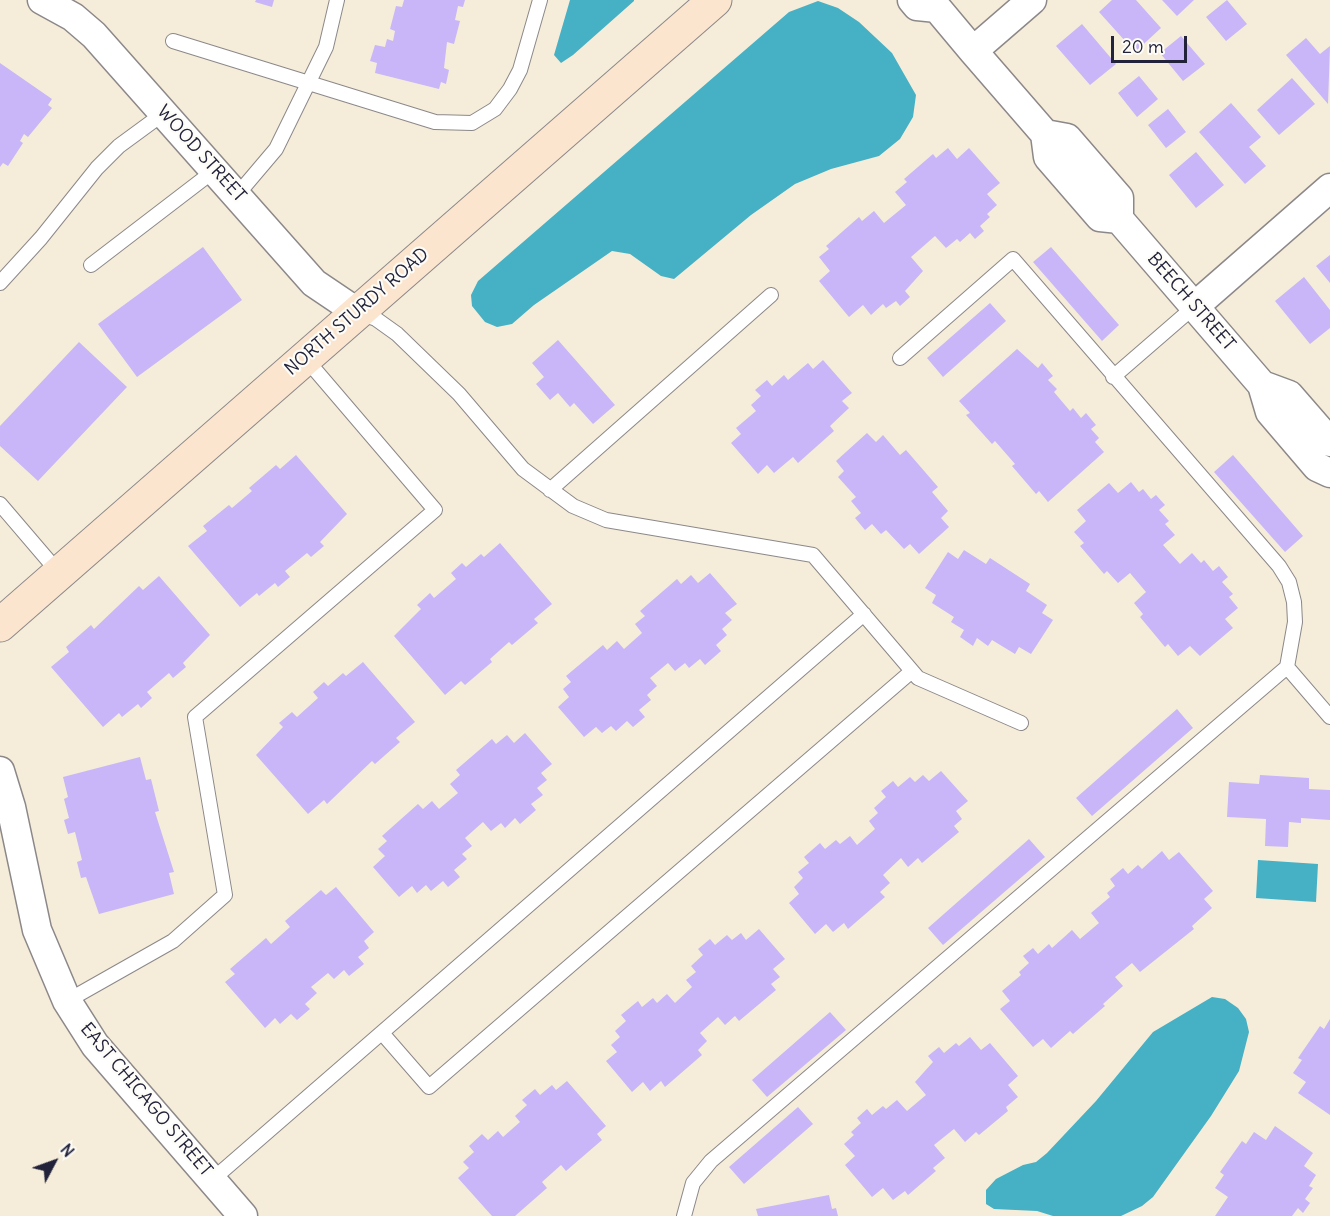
<!DOCTYPE html>
<html>
<head>
<meta charset="utf-8">
<style>
	body { margin:0 }
	#map { position:relative; width:1330px; height:1216px; overflow:hidden; background:#f5edd9; font-family:Delius,sans-serif }
	canvas { display:block }
	.north { position:absolute; left:24px; top:1132px; width:60px; height:60px; -webkit-text-stroke:4px #fdfcf7; paint-order:stroke; rotate:49deg; font-size:16px; font-weight:700; line-height:24px; text-align:center; color:#22223b }
	.north::after { content:''; display:block; margin:auto; width:21px; height:27px; background:#22223b; clip-path:polygon(50% 0,100% 100%,50% 72%,0 100%) }
	.scale { position:absolute; left:1111px; top:36px; width:76px; height:27px; box-sizing:border-box; border:3px solid #22223b; border-top:0; padding-left:8px; font-size:18px; line-height:21px; white-space:nowrap; color:#22223b; -webkit-text-stroke:4px #fdfcf7; paint-order:stroke }
</style>
</head>
<body>
<div id="map">
<canvas width="1330" height="1216"></canvas>
<div class="north">N</div>
<div class="scale">20 m</div>
</div>
<script>
const ctx = document.querySelector('canvas').getContext('2d');
ctx.lineJoin = 'round';
function paint(path, color) { ctx.fillStyle = color; ctx.fill(path, 'evenodd'); }
const poly = rows => new Path2D(rows.map(r => 'M' + r).join(''));
function stroke(path, color, width, dash) { ctx.strokeStyle = color; ctx.lineWidth = width; ctx.lineCap = dash ? 'butt' : 'round'; ctx.setLineDash(dash || []); ctx.stroke(path); }
function write(font, color, halo, rows, align = 'center') {
  ctx.font = font + ' Delius,sans-serif'; ctx.lineWidth = 4.5; ctx.setLineDash([]); ctx.textBaseline = 'middle'; ctx.strokeStyle = halo; ctx.fillStyle = color; for (const [text, x, y, turn = 0] of rows) {
    ctx.save(); ctx.translate(x, y); ctx.rotate((+turn || 0) * Math.PI / 180); ctx.textAlign = isNaN(turn) ? turn : align; if (halo) ctx.strokeText(text, 0, 0); ctx.fillText(text, 0, 0); ctx.restore();
  }
}
paint(poly([
	[570,0,634,0,634,1,573,55,561,63,554,55],
	[818,1,838,8,859,22,892,53,916,95,913,117,900,139,879,156,831,169,795,184,751,215,674,279,661,276,630,254,612,251,534,305,512,324,497,327,485,322,472,306,471,295,478,281,789,12],
	[1258,860,1318,864,1316,902,1256,898],
	[1212,997,1225,999,1238,1008,1246,1019,1249,1032,1239,1071,1211,1116,1153,1197,1142,1206,1121,1216,1053,1216,1037,1211,994,1209,986,1204,986,1190,996,1179,1023,1165,1036,1162,1047,1153,1096,1101,1153,1032]
]), '#46b0c5');
paint(poly([
	[256,0,274,0,272,7,255,2],
	[404,0,465,0,463,7,458,6,455,20,460,21,454,44,447,42,444,68,449,70,446,84,441,82,439,89,375,73,377,63,370,61,375,45,385,47,387,39,393,41,395,31,390,29,396,6,402,7],
	[1112,0,1136,0,1161,28,1135,52,1099,12],
	[1162,0,1194,0,1177,16],
	[1227,0,1247,24,1226,41,1206,17],
	[1082,24,1116,64,1090,85,1056,46],
	[1181,36,1205,64,1183,81,1160,53],
	[1306,38,1320,54,1330,46,1328,104,1286,55],
	[0,63,52,99,48,105,52,108,28,137,24,134,20,141,23,143,8,166,3,163,0,167],
	[1139,76,1158,99,1137,117,1118,93],
	[1292,78,1315,104,1279,135,1257,110],
	[1231,103,1261,137,1249,147,1266,166,1245,184,1199,132],
	[1168,109,1186,132,1166,148,1148,125],
	[948,148,957,159,969,148,1000,183,987,194,997,205,987,214,990,217,980,226,984,231,975,239,970,233,960,242,957,239,946,248,935,236,911,257,923,271,905,291,910,297,900,306,896,301,886,308,883,304,871,315,863,305,849,317,819,281,830,271,819,257,829,249,826,246,859,217,862,221,874,211,884,223,906,205,895,192,907,182,904,179,933,154,936,158],
	[1196,152,1224,185,1196,208,1169,175],
	[203,247,242,300,137,377,98,324],
	[1051,247,1119,325,1102,341,1033,262],
	[1330,255,1330,283,1316,266],
	[1304,277,1330,310,1330,328,1310,344,1275,301],
	[990,303,1006,321,943,377,927,358],
	[558,340,615,405,593,424,574,403,570,407,558,393,550,400,536,384,544,377,532,363],
	[79,342,127,387,38,481,0,446,0,426],
	[1017,349,1038,368,1042,363,1053,376,1048,380,1057,389,1054,392,1070,411,1073,408,1081,418,1086,413,1096,425,1091,429,1099,438,1095,442,1104,452,1048,502,1039,491,1036,494,1012,466,1015,464,995,441,992,444,966,415,970,413,959,401],
	[823,360,852,393,842,401,849,408,830,426,834,431,798,463,793,457,774,473,767,465,758,474,731,443,741,434,736,428,756,411,751,405,761,396,755,390,767,380,772,386,784,375,788,380,808,363,813,369],
	[867,433,876,442,883,435,900,455,906,450,938,487,932,492,948,511,941,518,949,527,919,554,910,544,904,549,886,530,881,534,872,524,865,530,855,518,861,513,851,501,856,497,838,477,844,471,836,461],
	[296,455,347,514,320,542,324,546,311,557,307,553,285,571,290,577,278,587,275,583,259,596,257,593,240,607,188,546,207,531,203,526,229,505,232,508,252,491,249,488,276,465,280,469],
	[1233,455,1303,536,1285,552,1214,472],
	[1131,482,1139,492,1143,489,1151,499,1156,495,1165,505,1159,510,1169,521,1165,524,1175,535,1163,545,1180,564,1192,553,1201,563,1204,560,1213,571,1219,566,1228,577,1222,582,1233,594,1229,597,1238,608,1225,619,1233,628,1200,656,1190,646,1178,656,1168,644,1165,647,1140,617,1143,614,1134,603,1146,592,1130,573,1118,583,1107,571,1104,574,1080,546,1084,543,1074,532,1086,521,1077,510,1109,483,1118,493],
	[500,543,552,604,534,619,538,623,512,645,509,642,490,659,492,662,465,685,461,681,445,695,394,636,421,609,417,605,430,593,434,598,456,579,451,573,462,563,466,567,481,554,484,557],
	[964,550,986,564,990,558,1030,584,1026,591,1047,605,1042,613,1053,620,1031,654,1019,647,1015,654,992,640,988,646,977,638,973,646,960,637,964,630,951,622,954,617,932,603,936,595,925,588,948,552,958,559],
	[710,573,737,604,725,613,732,620,722,629,727,635,716,645,721,651,705,665,700,659,689,668,685,663,675,671,668,663,650,678,657,686,647,695,651,700,639,710,645,717,633,727,627,721,616,731,611,726,602,733,596,727,584,737,558,707,569,697,563,689,571,682,566,676,603,645,607,650,617,641,624,649,642,633,635,624,645,616,640,611,677,579,681,584,691,575,698,583],
	[159,576,210,635,183,663,186,667,173,678,169,673,147,692,152,698,141,708,138,704,122,717,119,713,103,727,51,667,69,652,66,647,91,625,94,629,139,586,143,590],
	[363,662,415,722,396,738,400,742,375,764,372,761,327,804,324,800,308,814,256,755,283,727,279,723,292,712,297,717,318,698,313,692,324,682,328,686,343,673,346,676],
	[1177,709,1193,728,1092,816,1076,798],
	[525,733,552,764,541,773,547,780,537,788,543,795,531,804,536,810,520,824,515,818,505,828,501,823,491,831,483,822,465,838,472,846,462,854,467,859,454,870,460,877,448,887,443,881,431,891,426,885,417,893,412,886,399,897,373,867,385,856,378,849,387,841,382,836,418,804,423,809,432,801,439,809,458,793,450,784,460,775,456,770,492,739,496,744,507,735,514,743],
	[140,757,146,780,151,779,159,811,155,812,174,872,169,873,174,894,99,914,86,877,81,878,77,862,82,860,75,832,68,834,64,820,69,818,64,799,68,797,63,777],
	[941,771,968,801,956,811,962,819,954,826,959,832,922,863,918,858,908,867,901,858,883,875,890,883,880,892,885,897,848,929,844,923,833,932,826,924,815,934,789,903,799,894,794,887,803,878,798,872,809,863,804,857,820,843,825,849,836,840,840,844,850,836,857,845,875,829,869,821,878,813,874,808,886,797,881,791,893,781,898,787,910,777,915,782,923,775,929,781],
	[1260,775,1309,778,1309,789,1330,790,1330,820,1301,818,1301,823,1289,822,1288,847,1265,846,1266,819,1227,817,1229,782,1259,784],
	[1029,839,1045,857,943,945,928,928],
	[1162,851,1169,860,1179,852,1213,891,1204,899,1212,908,1192,926,1194,929,1140,972,1132,963,1115,977,1123,986,1103,1004,1105,1006,1073,1034,1070,1031,1051,1048,1043,1039,1033,1047,1000,1009,1010,1001,1002,991,1021,975,1019,972,1029,963,1023,956,1033,948,1038,954,1049,944,1052,948,1072,930,1080,939,1099,923,1091,913,1110,897,1107,893,1115,886,1110,879,1123,868,1128,874,1138,865,1142,869],
	[336,887,374,932,364,941,369,948,358,957,364,964,349,976,344,970,334,979,328,973,311,987,317,993,305,1004,310,1009,297,1020,291,1014,280,1024,275,1018,265,1028,225,982,235,974,230,969,266,938,271,944,290,927,285,921,321,890,326,895],
	[759,929,785,959,773,969,780,977,771,984,776,990,739,1021,735,1016,725,1025,718,1017,700,1033,707,1041,698,1050,702,1055,665,1087,661,1081,650,1091,643,1082,632,1092,606,1061,617,1052,611,1045,620,1037,615,1031,626,1021,621,1015,638,1001,642,1007,653,998,657,1003,667,994,675,1003,692,987,686,980,696,972,691,966,703,955,698,949,710,939,715,945,727,935,732,940,741,933,746,940],
	[830,1012,846,1030,767,1097,752,1080],
	[1330,1019,1330,1115,1298,1093,1306,1082,1293,1073,1302,1060,1298,1058,1320,1026,1324,1029],
	[970,1037,981,1050,990,1043,1018,1076,1008,1085,1018,1097,1006,1107,1008,1111,979,1135,976,1132,965,1142,954,1129,934,1145,945,1158,933,1168,936,1171,908,1195,905,1191,893,1200,883,1188,872,1197,845,1165,855,1156,844,1144,854,1135,851,1132,861,1123,857,1118,867,1109,872,1115,883,1106,886,1109,897,1100,907,1111,926,1095,915,1082,933,1062,928,1056,939,1047,944,1053,956,1043,959,1046],
	[567,1081,606,1126,597,1134,602,1140,566,1171,561,1165,542,1182,547,1188,515,1216,492,1216,458,1178,469,1168,463,1162,474,1152,469,1146,482,1134,488,1140,498,1131,503,1137,520,1122,515,1116,527,1105,522,1100,535,1089,540,1095,552,1085,556,1090],
	[798,1107,813,1124,744,1184,729,1167],
	[1275,1126,1313,1153,1304,1166,1316,1175,1309,1186,1313,1188,1305,1199,1310,1203,1303,1213,1298,1208,1292,1216,1215,1216,1228,1197,1215,1188,1224,1175,1220,1172,1242,1141,1246,1144,1254,1132,1266,1140],
	[829,1195,832,1209,836,1208,838,1216,758,1216,756,1209]
]), '#c8b6f8');
const lane = poly([
	[173,41,435,122,472,123,495,109,510,89,520,70,540,0],
	[237,195,276,149,326,47,337,0],
	[91,265,215,170],
	[0,283,41,238,97,168,119,146,164,113],
	[359,313,376,319,397,334,459,394,523,469,573,506,606,520,813,555,918,678,1021,723],
	[900,358,1013,259,1279,566,1289,582,1294,602,1295,622,1287,667],
	[1113,377,1195,306],
	[550,490,771,295],
	[0,504,59,573],
	[67,1001,173,941,225,895,195,717,435,510,305,358],
	[382,1033,429,1087,912,671],
	[212,1180,864,614],
	[684,1216,693,1183,711,1161,1287,667,1330,717]
]);
const street = poly([
	[42,0,73,17,94,35,314,283,357,312],
	[912,0,917,6,937,8,973,51,1045,134,1048,157,1100,217,1119,219],
	[973,51,1032,0],
	[1045,134,1067,138,1119,198,1119,219,1262,385,1270,412,1317,467,1330,473],
	[1195,306,1330,188],
	[1262,385,1289,395,1330,442],
	[0,771,11,807,37,930,67,1001,95,1045,243,1216]
]);
const secondary = poly([
	[0,625,715,0]
]);
stroke(lane, '#8c888a', 16);
stroke(street, '#8c888a', 31);
stroke(secondary, '#8c888a', 35);
stroke(lane, '#fff', 14);
stroke(street, '#fff', 28);
stroke(secondary, '#fce5cf', 33);
write('18px', '#22223b', '#fdfcf7', [
	["WOOD STREET",201,154,48],
	["BEECH STREET",1191,302,49],
	["NORTH STURDY ROAD",357,312,-41],
	["EAST CHICAGO STREET",146,1100,50]
]);
</script>
</body>
</html>
